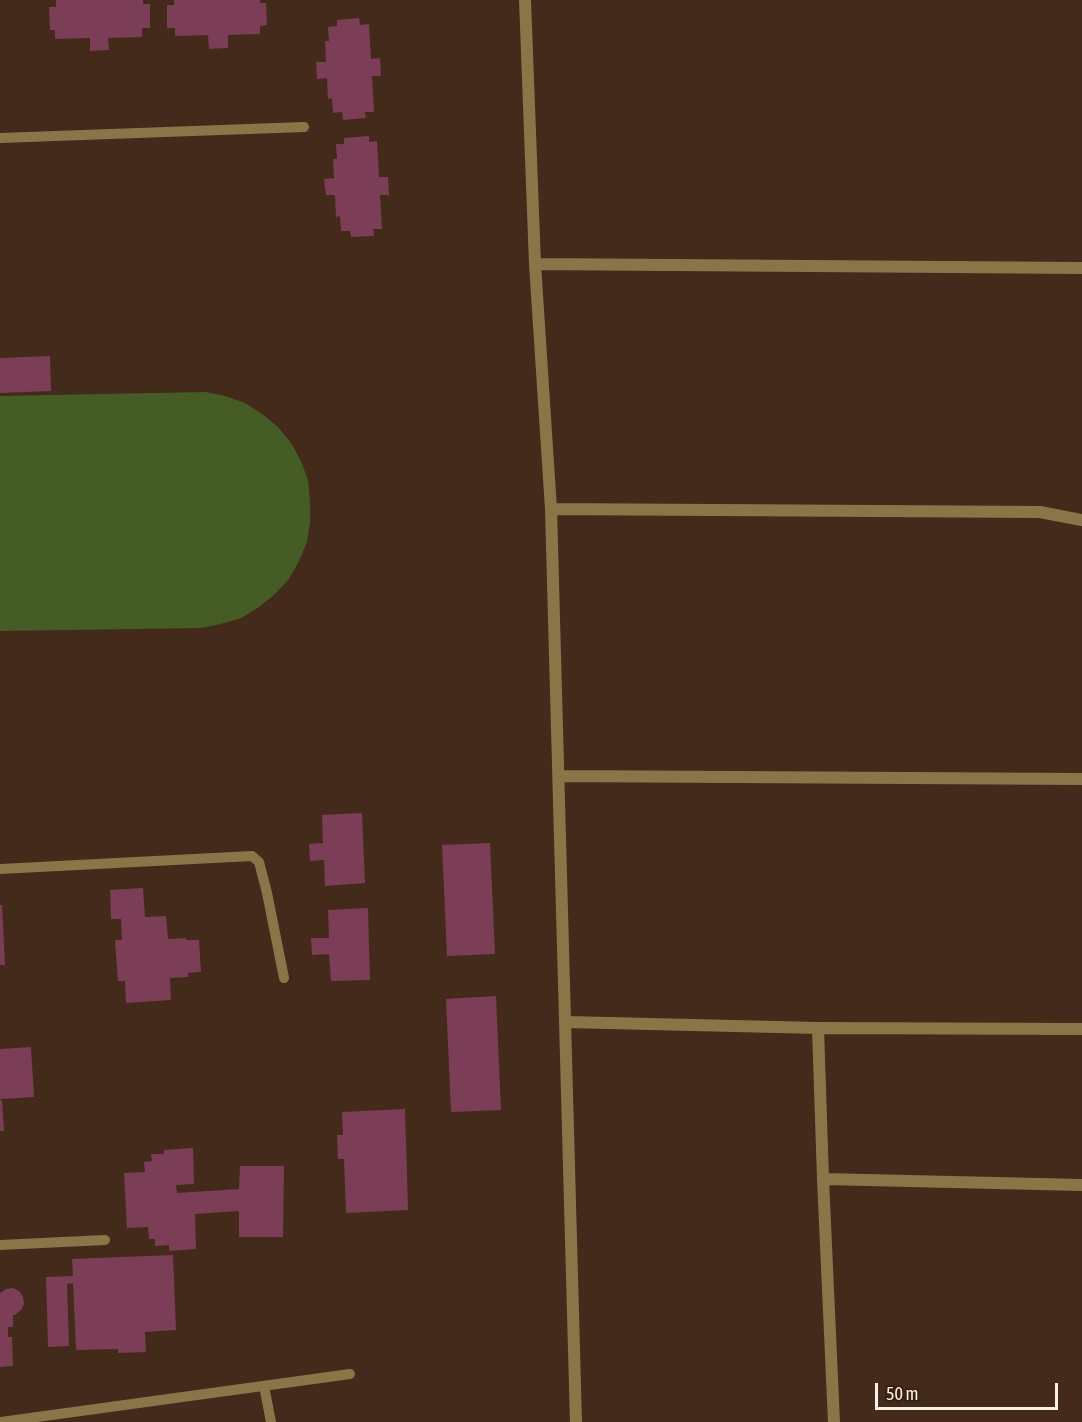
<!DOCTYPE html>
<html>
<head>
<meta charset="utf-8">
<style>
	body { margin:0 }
	#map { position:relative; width:1082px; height:1422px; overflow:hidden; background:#432a1a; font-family:"Asap Condensed",sans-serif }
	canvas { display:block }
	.scale { position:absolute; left:875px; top:1383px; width:183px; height:27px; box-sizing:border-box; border:3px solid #fdf0e7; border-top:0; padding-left:8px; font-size:18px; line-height:21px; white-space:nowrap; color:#fdf0e7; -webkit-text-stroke:4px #382010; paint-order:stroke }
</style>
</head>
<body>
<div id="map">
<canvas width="1082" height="1422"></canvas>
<div class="scale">50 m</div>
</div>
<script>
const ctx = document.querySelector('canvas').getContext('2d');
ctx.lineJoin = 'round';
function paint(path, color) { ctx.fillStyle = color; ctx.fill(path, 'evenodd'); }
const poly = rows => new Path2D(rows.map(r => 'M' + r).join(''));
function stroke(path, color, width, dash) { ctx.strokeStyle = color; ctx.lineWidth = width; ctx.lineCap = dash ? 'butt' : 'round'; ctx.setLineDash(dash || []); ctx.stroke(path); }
paint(poly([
	[205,392,225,396,245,403,262,414,278,427,291,443,301,461,308,480,310,501,310,522,307,542,299,561,289,579,275,594,259,607,241,618,221,624,201,628,0,631,0,396]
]), '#465c25');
paint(poly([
	[56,0,143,0,143,4,150,4,150,28,142,28,142,37,108,38,109,50,90,51,90,38,55,39,55,30,50,30,49,7,56,7],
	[174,0,260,0,260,3,266,3,267,25,260,26,260,34,228,35,228,48,209,49,208,35,175,36,175,28,167,28,167,5,174,5],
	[359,18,360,25,369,24,371,59,380,58,381,76,372,76,374,112,365,112,366,118,343,120,342,112,333,113,332,98,328,99,327,78,317,79,316,62,326,62,325,41,329,41,328,27,337,26,337,20],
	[369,136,369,142,377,141,379,177,388,177,389,195,380,195,382,229,373,229,374,236,351,237,350,231,341,231,340,216,336,217,335,195,326,195,324,179,334,178,333,159,337,159,336,144,344,144,344,138],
	[50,356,51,391,0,393,0,358],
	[362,813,365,883,325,886,324,860,310,861,309,844,323,843,322,815],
	[490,843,495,954,447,956,442,845],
	[143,888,145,917,166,916,168,939,186,938,186,940,199,940,201,972,188,973,188,977,170,978,171,1000,126,1003,125,981,118,981,115,940,122,940,121,919,111,919,110,890],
	[0,905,2,905,5,965,0,965],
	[368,908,370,980,331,981,329,954,312,955,311,938,329,938,328,910],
	[496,996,501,1110,451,1112,446,999],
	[31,1047,34,1097,0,1099,0,1049],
	[0,1100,2,1100,4,1131,0,1131],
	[405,1109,408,1210,346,1213,344,1159,338,1159,337,1135,343,1135,342,1112],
	[193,1148,194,1184,176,1185,177,1193,239,1189,240,1166,284,1166,283,1237,239,1237,239,1211,195,1214,196,1249,169,1251,169,1245,155,1246,155,1239,149,1239,148,1227,127,1228,124,1173,145,1172,144,1162,152,1161,151,1154,164,1154,164,1150],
	[173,1255,176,1330,145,1332,146,1352,118,1353,118,1349,76,1350,73,1283,67,1284,69,1346,48,1347,46,1277,73,1276,72,1259],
	[13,1288,19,1291,23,1297,24,1304,21,1310,15,1315,13,1315,13,1327,8,1327,8,1337,12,1337,13,1366,0,1367,0,1293,6,1289]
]), '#7c3e56');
stroke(poly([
	[0,138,304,127],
	[0,869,252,856,259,862,267,893,284,978],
	[0,1245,105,1240],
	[264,1386,271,1422],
	[1,1422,350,1374]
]), '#8c7449', 10);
stroke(poly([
	[525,0,535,264,551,509,576,1422],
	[535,264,1082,268],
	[551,509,1040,512,1082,520],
	[559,776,1082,779],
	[566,1022,818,1028,1082,1029],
	[818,1028,823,1179,834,1422],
	[823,1179,1082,1185]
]), '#8c7449', 12);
</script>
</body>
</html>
